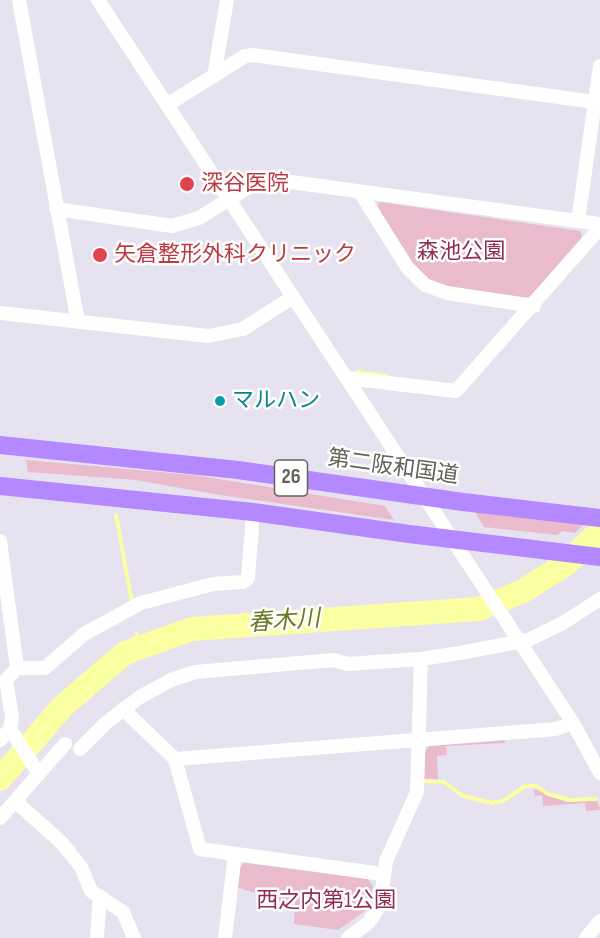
<!DOCTYPE html>
<html>
<head>
<meta charset="utf-8">
<style>
	body { margin:0 }
	canvas { display:block; background:#e7e2ef }
</style>
</head>
<body>
<canvas width="600" height="938"></canvas>
<script>
const ctx = document.querySelector('canvas').getContext('2d');
ctx.lineJoin = 'round';
function paint(path, color) { ctx.fillStyle = color; ctx.fill(path, 'evenodd'); }
const poly = rows => new Path2D(rows.map(r => 'M' + r).join(''));
function stroke(path, color, width, dash) { ctx.strokeStyle = color; ctx.lineWidth = width; ctx.lineCap = dash ? 'butt' : 'round'; ctx.setLineDash(dash || []); ctx.stroke(path); }
function write(font, color, halo, rows, align = 'center') {
  ctx.font = font + ' "Sofia Sans Condensed","Noto Sans JP",sans-serif'; ctx.lineWidth = 5; ctx.setLineDash([]); ctx.textBaseline = 'middle'; ctx.strokeStyle = halo; ctx.fillStyle = color; for (const [text, x, y, turn = 0] of rows) {
    ctx.save(); ctx.translate(x, y); ctx.rotate((+turn || 0) * Math.PI / 180); ctx.textAlign = isNaN(turn) ? turn : align; if (halo) ctx.strokeText(text, 0, 0); ctx.fillText(text, 0, 0); ctx.restore();
  }
}
paint(poly([
	[380,202,580,231,582,237,531,296,525,298,455,289,420,277,375,209],
	[26,460,194,475,385,506,394,520,214,494,136,480,28,472],
	[475,512,583,525,575,533,562,531,557,535,484,527],
	[504,739,505,743,446,746,447,755,437,756,438,779,424,779,424,753,430,745],
	[534,789,566,802,597,800,600,810,586,811,585,803,543,806,542,795,535,796],
	[245,863,367,878,373,887,365,911,338,930,294,924,295,902,278,900,236,887,238,867]
]), '#e9bbcd');
stroke(poly([
	[357,372,387,376],
	[116,515,132,603],
	[137,633,140,648],
	[424,781,444,782,463,796,492,803,503,801,525,786,537,786,548,794,570,800,596,799]
]), '#faffa1', 4);
stroke(poly([
	[0,779,63,706,125,653,192,629,479,609,523,591,566,564,600,531]
]), '#faffa1', 24);
stroke(poly([
	[19,0,78,322],
	[98,0,573,723,600,773],
	[214,76,227,0],
	[167,105,245,56,253,55,595,102],
	[360,192,407,267,425,285,447,293,534,306],
	[56,209,172,226,199,218,252,185,269,179,600,224],
	[578,221,600,66],
	[0,313,208,336,243,329,293,297],
	[346,378,456,391,600,228],
	[0,541,17,668],
	[123,709,175,759,200,849,382,874],
	[10,729,39,774],
	[0,740,10,729,12,717,6,680,17,668,45,668,84,634,141,603,213,584,243,582,248,578,253,512],
	[80,749,107,722,140,697,171,680,195,672,334,660,347,664,421,659,460,653,528,640,563,623,600,599],
	[175,759,556,729,573,723],
	[15,801,62,843,81,867,91,891,123,912,134,938],
	[0,818,65,744],
	[97,938,100,896],
	[225,938,235,854],
	[348,938,368,923,380,906,386,861,417,792,421,659],
	[586,938,600,921]
]), '#fff', 14);
stroke(poly([
	[0,445,238,470,463,502,600,518],
	[0,486,253,512,409,534,600,557]
]), '#b488ff', 18);
for (const [x, y, r, color] of [
	[187,184,8,"#e0444e"],
	[100,255,8,"#e0444e"],
	[220,401,6,"#0f9aa8"]
]) { const dot = new Path2D(); dot.arc(x, y, r, 0, 2 * Math.PI); ctx.fillStyle = color; ctx.fill(dot); stroke(dot, '#fff', 2); }
for (const [x, y, w] of [
	[291,478,33]
]) { const box = new Path2D(); box.roundRect(x - w / 2, y - 18, w, 36, 4.5); ctx.fillStyle = '#fff'; ctx.fill(box); stroke(box, '#62645a', 1.5); }
write('bold 21px', '#62645a', null, [
	["26",291,478]
]);
write('22px', '#be3a42', '#fff', [
	["深谷医院",201,184],
	["矢倉整形外科クリニック",114,255]
], 'left');
write('22px', '#8f2e4e', '#fff', [
	["森池公園",461,252],
	["西之内第1公園",326,901]
]);
write('22px', '#0d838f', '#fff', [
	["マルハン",232,401]
], 'left');
write('22px', '#62645a', '#fff', [
	["第二阪和国道",393,468,8]
]);
write('italic 24px', '#6e7926', '#fff', [
	["春木川",284,622,-4]
]);
</script>
</body>
</html>
